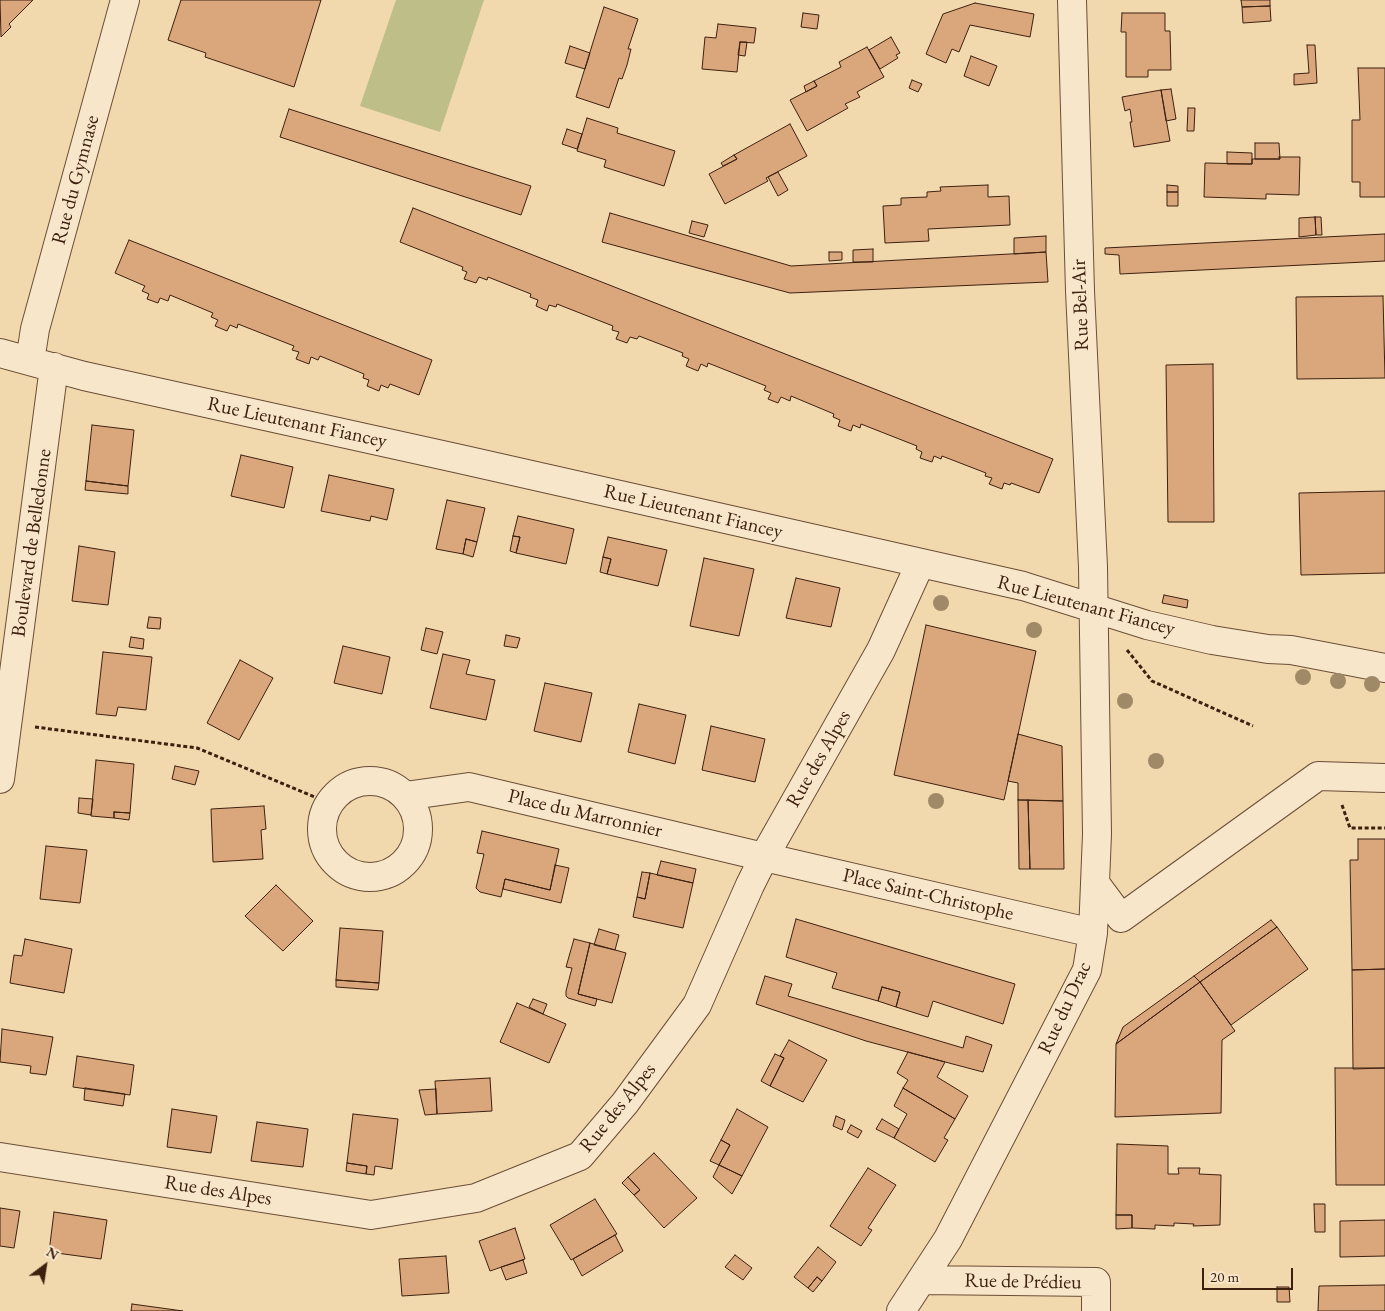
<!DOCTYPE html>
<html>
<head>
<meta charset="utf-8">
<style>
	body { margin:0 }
	#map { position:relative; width:1385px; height:1311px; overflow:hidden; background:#f2d8ad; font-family:"EB Garamond",serif }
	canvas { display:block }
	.north { position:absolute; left:20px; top:1241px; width:50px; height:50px; -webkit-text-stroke:4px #f7e6ca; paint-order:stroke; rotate:31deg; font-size:14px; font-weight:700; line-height:20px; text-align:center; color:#3d2010 }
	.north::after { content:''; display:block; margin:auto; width:18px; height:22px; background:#3d2010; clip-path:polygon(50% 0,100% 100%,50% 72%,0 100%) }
	.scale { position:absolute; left:1202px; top:1268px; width:91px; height:22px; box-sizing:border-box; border:2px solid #3d2010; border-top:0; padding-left:6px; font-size:15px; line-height:18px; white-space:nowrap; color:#3d2010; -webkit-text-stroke:4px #f7e6ca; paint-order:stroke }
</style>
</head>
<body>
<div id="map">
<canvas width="1385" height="1311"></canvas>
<div class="north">N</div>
<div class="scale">20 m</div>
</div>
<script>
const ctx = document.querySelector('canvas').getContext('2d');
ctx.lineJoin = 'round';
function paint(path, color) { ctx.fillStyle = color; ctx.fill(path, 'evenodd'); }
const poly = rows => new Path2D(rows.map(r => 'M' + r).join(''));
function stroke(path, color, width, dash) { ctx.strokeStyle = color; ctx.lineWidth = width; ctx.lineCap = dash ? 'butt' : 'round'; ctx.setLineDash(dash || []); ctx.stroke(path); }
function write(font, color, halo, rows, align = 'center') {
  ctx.font = font + ' "EB Garamond",serif'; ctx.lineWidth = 4; ctx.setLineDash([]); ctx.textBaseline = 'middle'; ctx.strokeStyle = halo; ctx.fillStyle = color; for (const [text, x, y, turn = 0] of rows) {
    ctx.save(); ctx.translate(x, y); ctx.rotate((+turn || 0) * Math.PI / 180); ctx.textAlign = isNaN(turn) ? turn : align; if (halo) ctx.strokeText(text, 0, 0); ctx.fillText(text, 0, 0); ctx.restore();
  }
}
paint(poly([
	[396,0,484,0,440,132,360,106]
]), '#bdbe88');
const building = poly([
	[0,0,33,0,9,24,11,27,1,37,0,0],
	[181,0,321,0,294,87,205,57,206,53,168,40,181,0],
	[1241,0,1270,0,1270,6,1242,7,1241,0],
	[975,3,1034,14,1030,37,970,25,959,52,952,49,946,63,926,54,943,14,975,3],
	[1270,6,1271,21,1243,23,1242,7,1270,6],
	[604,7,638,19,628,49,631,49,627,65,622,79,619,78,609,108,576,97,604,7],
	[803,13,819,15,817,29,801,27,803,13],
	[1122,13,1165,13,1165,31,1170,31,1171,70,1148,70,1148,77,1126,77,1126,32,1121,32,1122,13],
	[718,24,756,28,754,43,740,42,737,72,702,69,705,37,716,38,718,24],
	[891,37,900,53,896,55,898,58,880,69,869,50,891,37],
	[740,42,747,42,745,56,738,55,740,42],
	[1307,45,1315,45,1317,83,1294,85,1294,74,1309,73,1307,45],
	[570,46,590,53,585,69,565,63,570,46],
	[867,47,884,77,857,92,860,97,845,104,848,108,807,131,790,100,817,86,814,81,841,67,839,62,867,47],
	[971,56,997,66,989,86,964,76,971,56],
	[1358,68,1385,68,1385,197,1360,197,1360,182,1352,182,1352,120,1360,120,1358,68],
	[912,80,922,84,918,92,909,88,912,80],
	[814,81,817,86,806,92,804,86,814,81],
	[1171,89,1176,119,1166,121,1161,90,1171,89],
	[1161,90,1170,141,1134,147,1130,122,1132,122,1130,109,1125,111,1122,97,1161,90],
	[1188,108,1195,108,1194,131,1187,131,1188,108],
	[289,109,531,186,521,215,280,137,289,109],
	[587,118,618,128,617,133,675,151,664,186,604,167,606,160,577,151,587,118],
	[790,124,807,156,766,178,768,181,725,204,709,174,737,159,734,155,790,124],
	[567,129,582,134,577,149,562,144,567,129],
	[1255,143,1279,143,1280,159,1255,159,1255,143],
	[1227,152,1252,153,1252,164,1227,164,1227,152],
	[734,155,737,159,723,166,721,163,734,155],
	[1279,157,1300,157,1299,195,1266,194,1266,199,1204,197,1205,163,1252,164,1252,159,1280,159,1279,157],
	[778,172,788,190,778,196,768,177,778,172],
	[988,185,988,197,1009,196,1010,225,928,229,929,241,885,243,883,206,901,205,901,198,927,197,927,192,941,191,940,187,988,185],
	[1167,185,1178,186,1178,192,1167,192,1167,185],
	[1167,192,1178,192,1178,206,1167,206,1167,192],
	[413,208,1053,459,1039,493,1011,483,1010,485,1004,483,1002,489,989,484,992,478,985,476,986,473,942,456,941,459,934,456,932,462,920,458,922,452,916,449,917,446,861,424,860,428,853,425,851,431,838,426,840,420,833,417,834,414,791,396,790,401,781,397,778,403,768,399,771,393,764,390,766,386,708,363,707,367,701,364,698,371,686,366,689,359,682,356,683,353,639,336,637,339,630,337,627,343,616,339,619,332,612,330,613,326,557,304,556,307,549,305,547,311,536,306,538,300,530,297,531,294,488,277,487,280,479,277,476,283,464,279,467,272,462,270,463,267,400,242,413,208],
	[610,213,791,266,1046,252,1048,282,790,293,602,242,610,213],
	[1315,217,1321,217,1322,235,1316,235,1315,217],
	[1315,217,1316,235,1299,237,1299,218,1315,217],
	[692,221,708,225,704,237,689,233,692,221],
	[1385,234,1385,261,1120,274,1119,255,1105,254,1105,248,1385,234],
	[1046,236,1046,252,1014,254,1014,238,1046,236],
	[129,240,432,360,419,395,390,384,388,388,381,385,379,391,367,386,369,380,363,378,364,374,320,356,318,360,311,357,309,364,296,359,299,352,292,350,294,346,238,324,237,328,230,325,227,331,215,326,218,320,211,317,213,313,170,295,168,301,160,298,158,303,147,299,149,294,142,291,145,286,115,273,129,240],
	[873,249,873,262,853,262,853,250,873,249],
	[829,252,842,252,842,260,829,261,829,252],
	[1383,296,1385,378,1297,379,1296,297,1383,296],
	[1213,364,1214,522,1168,522,1166,365,1213,364],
	[92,425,134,430,128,486,86,481,92,425],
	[241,455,293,467,284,508,231,496,241,455],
	[329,475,394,489,387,520,371,516,370,521,321,511,329,475],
	[86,481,128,486,128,494,85,490,86,481],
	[1385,491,1385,573,1301,575,1299,493,1385,491],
	[447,500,485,508,477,542,466,539,463,554,436,549,447,500],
	[518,516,574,529,566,564,516,553,520,537,513,536,518,516],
	[513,536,520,537,516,553,510,551,513,536],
	[608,537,667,550,658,586,607,574,611,559,603,557,608,537],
	[466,539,477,542,473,557,463,554,466,539],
	[79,546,115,552,108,605,72,601,79,546],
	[603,557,611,559,607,574,600,572,603,557],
	[704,558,754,569,739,636,690,626,704,558],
	[796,578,840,588,831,627,786,618,796,578],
	[1164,595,1188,600,1187,608,1162,603,1164,595],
	[149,617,161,618,160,629,147,628,149,617],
	[926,625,1036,651,1004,800,894,775,926,625],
	[426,628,443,632,437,654,421,650,426,628],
	[506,635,520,638,517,648,504,646,506,635],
	[131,637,144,639,143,649,129,647,131,637],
	[343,646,390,657,382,694,334,683,343,646],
	[103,652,152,657,146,710,118,707,116,716,96,714,103,652],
	[443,654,470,660,466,674,495,680,486,720,430,708,443,654],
	[240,660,273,678,239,740,207,723,240,660],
	[545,683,592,693,581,742,534,731,545,683],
	[639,704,686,715,675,764,628,752,639,704],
	[711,726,765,739,755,782,702,770,711,726],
	[1018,734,1062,746,1063,801,1018,800,1018,783,1008,781,1018,734],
	[96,760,134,764,130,813,114,812,114,818,91,816,96,760],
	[175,766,199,771,195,785,172,779,175,766],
	[79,798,93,799,91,815,78,813,79,798],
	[1018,800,1028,800,1030,869,1019,869,1018,800],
	[1028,800,1063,801,1064,869,1030,869,1028,800],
	[264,806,266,829,261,830,263,859,213,862,211,809,264,806],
	[114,812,130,813,129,820,114,818,114,812],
	[482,831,559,849,550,890,505,879,501,897,480,892,476,888,484,854,477,853,482,831],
	[1358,839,1385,839,1385,969,1352,970,1350,860,1358,860,1358,839],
	[46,846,87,850,80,903,40,899,46,846],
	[661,861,696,869,693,883,657,875,661,861],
	[555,865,569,868,561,903,503,889,505,879,550,890,555,865],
	[642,872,650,873,645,899,637,897,642,872],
	[650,873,693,883,683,928,633,917,637,897,645,899,650,873],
	[276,885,313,921,283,951,245,916,276,885],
	[796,919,1015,984,1003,1024,933,1001,928,1017,896,1007,900,992,882,987,878,1001,832,988,837,973,786,957,796,919],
	[1271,920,1277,927,1200,982,1194,976,1271,920],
	[1277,927,1308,969,1231,1025,1200,982,1277,927],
	[340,928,383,931,379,983,336,980,340,928],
	[599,929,619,935,615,950,594,945,599,929],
	[25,939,72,949,64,993,10,983,14,955,22,956,25,939],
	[574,939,590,943,578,994,597,999,595,1006,568,998,566,996,566,991,572,968,566,967,574,939],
	[590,943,626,953,612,1003,578,994,590,943],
	[1385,969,1385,1068,1353,1069,1352,970,1385,969],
	[765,976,792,984,788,996,963,1048,966,1036,992,1045,983,1072,866,1041,756,1004,765,976],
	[1194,976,1200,982,1116,1044,1123,1027,1194,976],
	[336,980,379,983,378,990,336,987,336,980],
	[1200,982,1235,1031,1222,1040,1221,1113,1115,1117,1116,1044,1200,982],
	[882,987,900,992,896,1007,878,1001,882,987],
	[533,999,547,1004,543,1014,529,1007,533,999],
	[517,1003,566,1024,549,1063,500,1042,517,1003],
	[2,1029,53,1037,46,1075,30,1073,31,1066,0,1062,2,1029],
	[789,1040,827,1060,803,1102,770,1086,784,1058,780,1056,789,1040],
	[908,1052,945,1062,937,1077,968,1096,955,1119,903,1088,908,1080,897,1073,908,1052],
	[775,1054,784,1058,770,1086,761,1081,775,1054],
	[77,1056,134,1065,130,1095,73,1087,77,1056],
	[1335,1068,1385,1068,1385,1185,1336,1185,1335,1068],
	[490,1078,492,1111,437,1114,435,1081,490,1078],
	[85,1088,125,1094,123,1106,84,1100,85,1088],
	[903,1088,955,1119,944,1138,948,1140,935,1162,894,1138,907,1114,894,1106,903,1088],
	[436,1089,437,1114,425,1115,419,1090,436,1089],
	[172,1109,217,1116,211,1153,167,1147,172,1109],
	[737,1109,768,1127,742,1176,719,1165,730,1145,721,1140,737,1109],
	[353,1114,398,1119,392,1169,375,1166,374,1175,366,1174,367,1166,347,1163,353,1114],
	[836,1116,845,1120,842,1130,833,1126,836,1116],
	[882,1119,899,1129,894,1138,876,1129,882,1119],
	[257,1122,308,1129,303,1167,251,1161,257,1122],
	[851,1125,862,1131,858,1138,847,1132,851,1125],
	[721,1140,730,1145,719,1165,710,1161,721,1140],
	[1117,1144,1168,1146,1168,1174,1179,1174,1178,1168,1200,1168,1199,1174,1221,1175,1220,1225,1193,1226,1194,1224,1174,1223,1174,1226,1155,1225,1155,1229,1132,1228,1132,1215,1116,1215,1117,1144],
	[654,1153,697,1198,664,1228,634,1195,640,1190,628,1177,654,1153],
	[347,1163,367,1166,366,1174,346,1171,347,1163],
	[719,1165,742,1176,732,1194,713,1177,719,1165],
	[868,1168,896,1185,868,1228,872,1230,861,1246,830,1226,868,1168],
	[628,1177,640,1190,634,1195,622,1183,628,1177],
	[595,1199,617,1234,571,1260,550,1225,595,1199],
	[1314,1204,1325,1204,1325,1232,1315,1232,1314,1204],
	[0,1208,20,1211,14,1248,0,1246,0,1208],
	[54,1212,107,1220,101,1259,49,1252,54,1212],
	[1116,1215,1132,1215,1132,1228,1116,1229,1116,1215],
	[1385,1220,1385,1256,1340,1257,1340,1221,1385,1220],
	[515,1228,525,1259,490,1271,479,1241,515,1228],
	[615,1235,623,1251,582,1276,573,1259,615,1235],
	[818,1247,836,1262,822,1281,817,1277,808,1288,794,1277,818,1247],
	[735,1255,752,1268,743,1280,725,1267,735,1255],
	[446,1256,449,1293,402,1296,399,1259,446,1256],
	[523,1260,527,1273,506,1280,501,1267,523,1260],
	[817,1277,822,1281,813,1292,808,1288,817,1277],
	[1385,1285,1385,1311,1318,1311,1319,1286,1385,1285],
	[1277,1287,1289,1287,1290,1302,1277,1302,1277,1287],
	[132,1304,183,1311,131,1311,132,1304]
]);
paint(building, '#daa77c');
stroke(building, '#3d2010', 1);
const minor = poly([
	[0,353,84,376,460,459,1023,586,1147,625,1212,640,1268,649,1291,650,1385,668],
	[30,361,35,329,125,0],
	[0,779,54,367],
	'322 829a48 48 0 1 1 96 0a48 48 0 1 1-96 0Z',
	[405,796,469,787,764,857,1093,933],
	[1095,883,1121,918,1318,776,1385,778],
	[0,1157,371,1215,476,1198,580,1156,625,1103,697,1005,750,885,764,857,881,650,920,564],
	[922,1280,1096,1282,1096,1311],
	[901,1311,948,1239,1087,970,1093,933,1097,834,1093,567,1080,291,1072,0]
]);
stroke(minor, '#6a4e37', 30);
stroke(poly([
	[1127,650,1152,681,1253,726],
	[35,727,197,748,329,803],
	[1342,805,1350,828,1385,828]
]), '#3d2010', 3, [4, 2.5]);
stroke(minor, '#f7e6ca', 28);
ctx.fillStyle = '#a08967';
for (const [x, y] of [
	[941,603],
	[1034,630],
	[1303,677],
	[1338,681],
	[1372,684],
	[1125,701],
	[1156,761],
	[936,801]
]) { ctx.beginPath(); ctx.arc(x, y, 8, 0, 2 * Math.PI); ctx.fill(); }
write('20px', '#3d2010', '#f7e6ca', [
	["Rue du Gymnase",76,180,-75],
	["Rue Bel-Air",1081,305,-92],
	["Rue Lieutenant Fiancey",297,423,12],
	["Rue Lieutenant Fiancey",693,512,13],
	["Boulevard de Belledonne",32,543,-82],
	["Rue Lieutenant Fiancey",1086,606,15],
	["Rue des Alpes",819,759,-60],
	["Place du Marronnier",585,814,13],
	["Place Saint-Christophe",928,895,13],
	["Rue du Drac",1065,1008,-65],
	["Rue des Alpes",618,1108,-51],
	["Rue des Alpes",218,1191,9],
	["Rue de Prédieu",1023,1282,1]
]);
</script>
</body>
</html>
